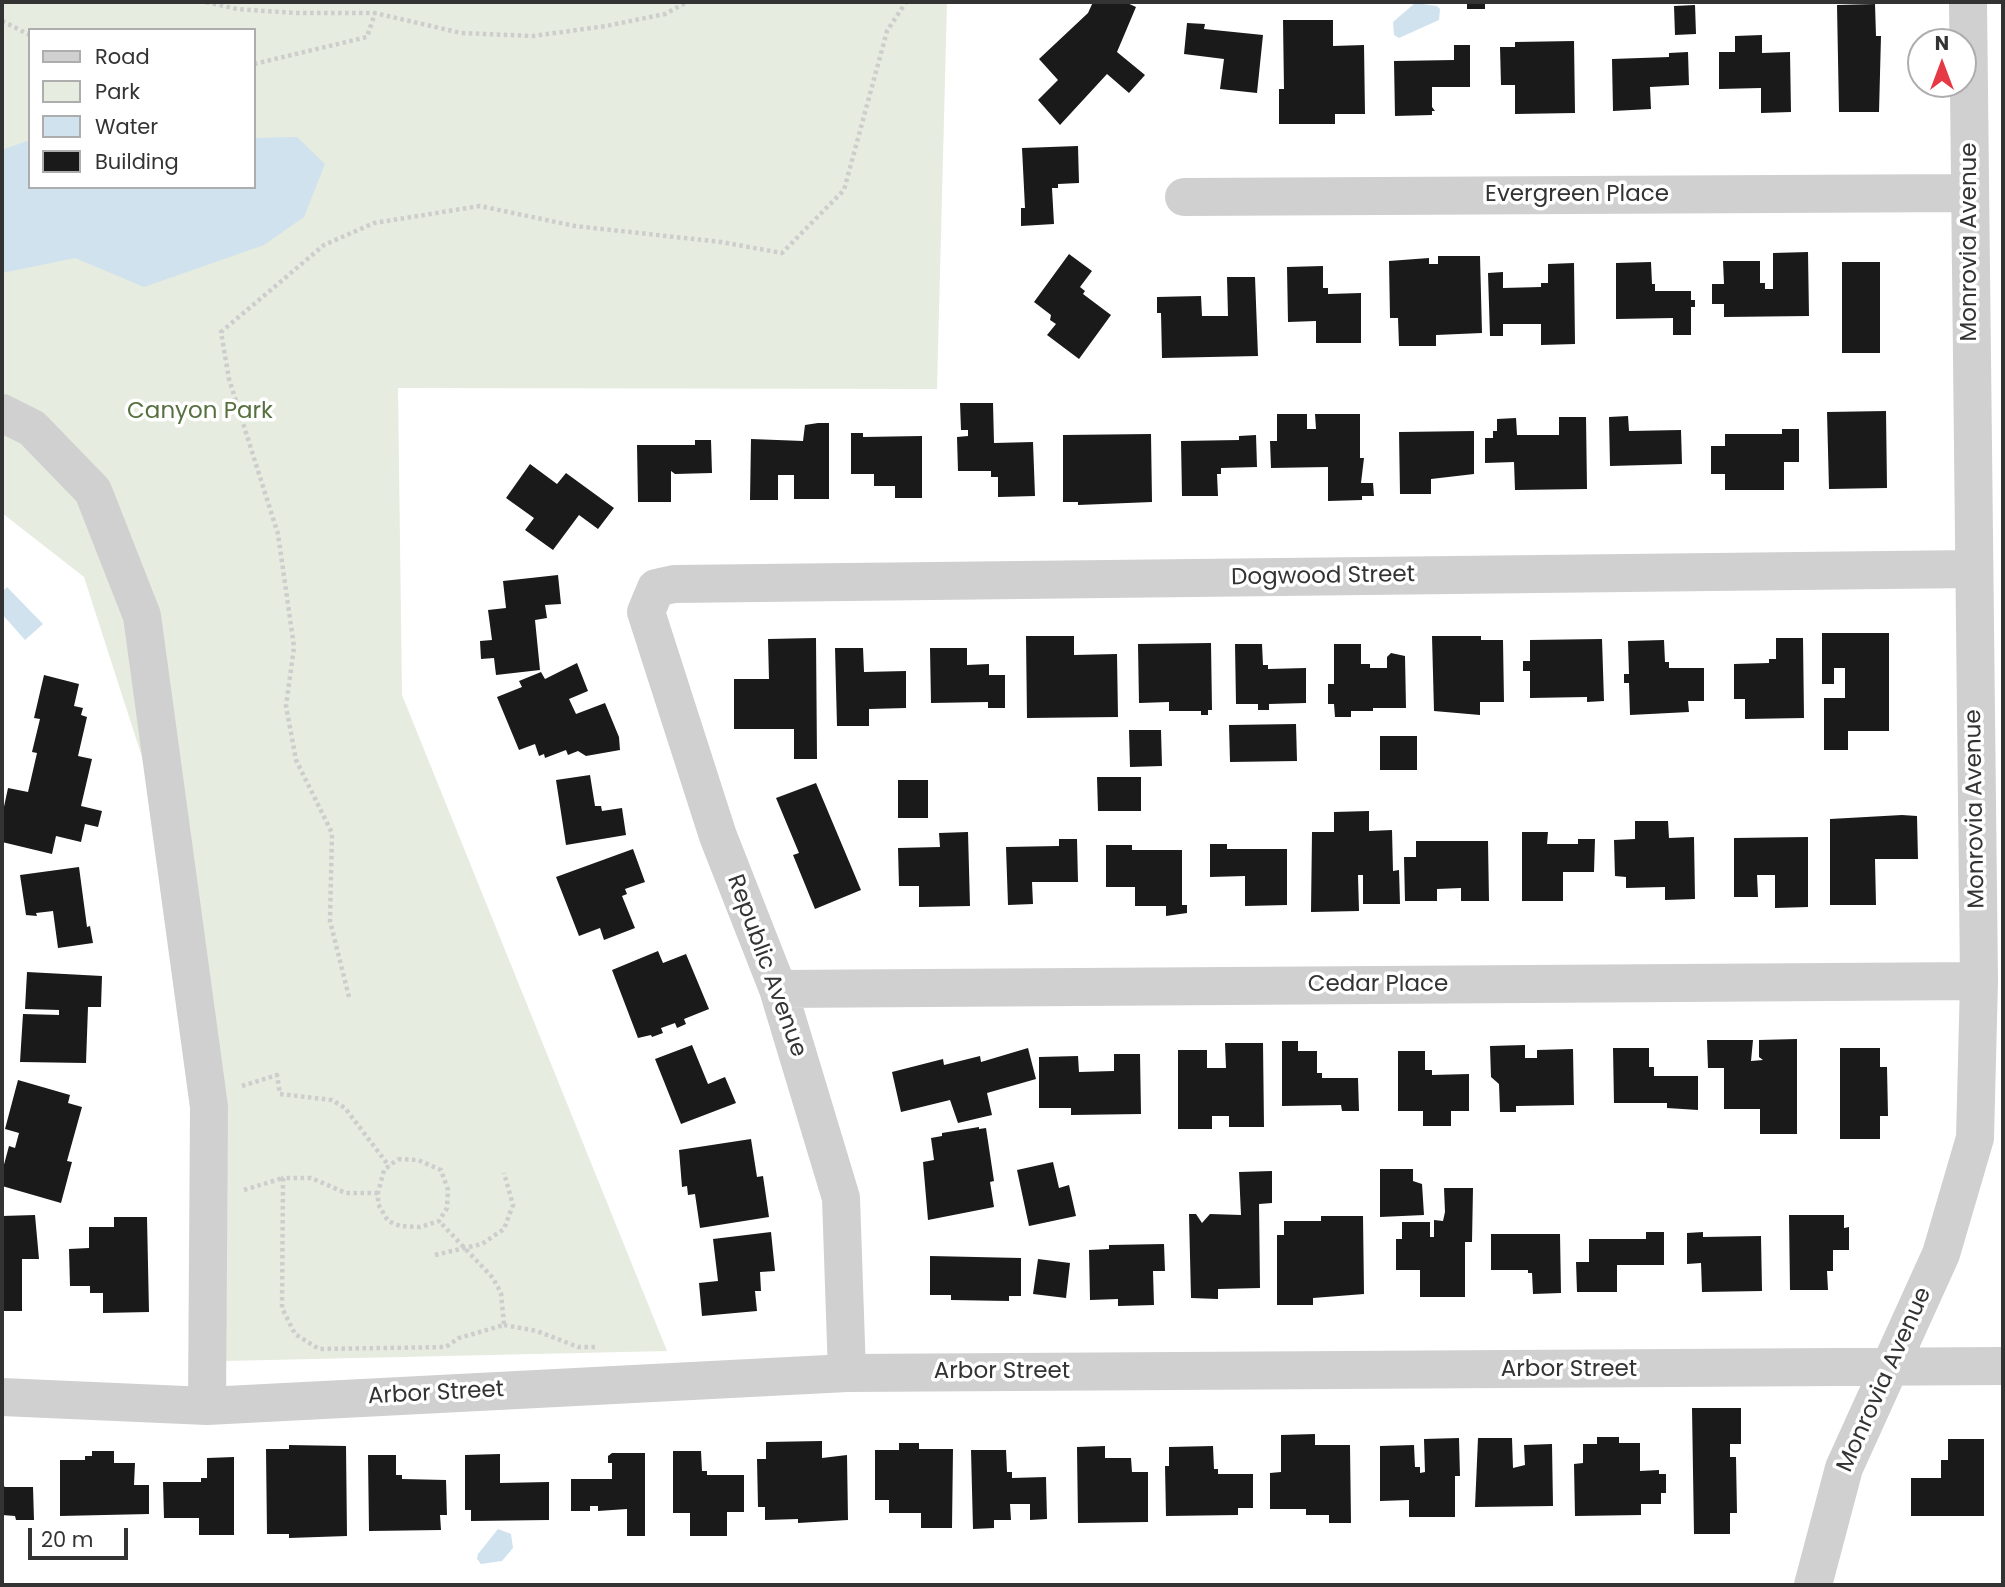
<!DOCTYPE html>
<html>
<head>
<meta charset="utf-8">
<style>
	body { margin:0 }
	#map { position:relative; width:2005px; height:1587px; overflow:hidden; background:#fff; font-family:Poppins,sans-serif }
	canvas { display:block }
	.frame { position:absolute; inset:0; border:4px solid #333; pointer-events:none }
	.legend { position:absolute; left:28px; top:28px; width:228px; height:161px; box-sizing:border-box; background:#fff; border:2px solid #adadad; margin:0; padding:9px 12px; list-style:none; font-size:21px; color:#333 }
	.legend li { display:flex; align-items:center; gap:14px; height:35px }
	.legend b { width:35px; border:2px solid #adadad }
	.north { position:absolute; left:1907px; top:28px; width:70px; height:70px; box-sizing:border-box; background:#fff; border:2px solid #adadad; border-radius:50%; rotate:0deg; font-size:19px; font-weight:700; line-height:28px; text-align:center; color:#333 }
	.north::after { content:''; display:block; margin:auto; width:24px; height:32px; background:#e63946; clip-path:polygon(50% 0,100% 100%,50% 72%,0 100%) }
	.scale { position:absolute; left:28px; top:1528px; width:100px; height:32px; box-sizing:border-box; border:4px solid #333; border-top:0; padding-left:9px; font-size:21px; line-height:24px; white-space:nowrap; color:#333; -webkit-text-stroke:5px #fff; paint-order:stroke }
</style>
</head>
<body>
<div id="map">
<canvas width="2005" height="1587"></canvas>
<div class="frame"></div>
<ul class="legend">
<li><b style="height:9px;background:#d0d0d0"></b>Road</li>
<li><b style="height:19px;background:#e6ecdf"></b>Park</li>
<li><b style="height:19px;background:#cfe2ee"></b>Water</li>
<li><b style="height:19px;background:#1a1a1a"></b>Building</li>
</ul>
<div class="north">N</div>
<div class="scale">20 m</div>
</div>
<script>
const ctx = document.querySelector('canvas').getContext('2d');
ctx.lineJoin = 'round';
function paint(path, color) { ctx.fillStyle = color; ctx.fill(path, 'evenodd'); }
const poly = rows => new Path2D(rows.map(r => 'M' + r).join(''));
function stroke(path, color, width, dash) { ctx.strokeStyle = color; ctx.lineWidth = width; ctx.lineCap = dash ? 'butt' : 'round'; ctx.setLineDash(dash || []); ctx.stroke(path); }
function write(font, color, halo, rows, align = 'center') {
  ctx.font = font + ' Poppins,sans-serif'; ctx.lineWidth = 7; ctx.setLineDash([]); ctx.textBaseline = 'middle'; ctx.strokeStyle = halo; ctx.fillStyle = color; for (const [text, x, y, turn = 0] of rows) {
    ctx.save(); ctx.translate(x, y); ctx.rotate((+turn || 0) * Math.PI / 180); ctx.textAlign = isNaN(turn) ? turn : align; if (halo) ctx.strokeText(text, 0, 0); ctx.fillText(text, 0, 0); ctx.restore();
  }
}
paint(poly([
	[2,2,947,2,937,389,398,388,402,695,667,1351,225,1361,188,900,84,577,2,513],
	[30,30,254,30,254,187,30,187]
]), '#e6ecdf');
paint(poly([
	[1415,3,1437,6,1440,9,1439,20,1399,38,1394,35,1393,22],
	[297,137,325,164,304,217,264,245,144,287,75,258,2,273,2,150,30,140,30,187,254,187,254,138],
	[7,587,43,624,25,640,2,614,2,592],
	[498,1529,511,1534,513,1548,502,1561,481,1564,477,1559,478,1554]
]), '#cfe2ee');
paint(poly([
	[1093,2,1125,2,1136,7,1117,52,1145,75,1129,93,1107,74,1060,125,1038,100,1058,80,1039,59,1088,13],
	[1467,2,1485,2,1485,9,1467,9],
	[1875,4,1876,36,1881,36,1879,112,1839,112,1837,5],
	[1695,5,1696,34,1675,35,1674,6],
	[1283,20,1333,20,1333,46,1364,45,1365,114,1335,114,1335,124,1279,124,1279,89,1284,89],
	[1187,23,1205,24,1204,29,1263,35,1257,93,1220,89,1224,59,1184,54],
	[1762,35,1762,53,1790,52,1791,112,1761,113,1761,88,1719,89,1719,52,1735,52,1735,36],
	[1574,41,1575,113,1515,114,1515,85,1501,85,1500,47,1515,47,1515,42],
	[1454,45,1470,45,1470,87,1432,87,1432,107,1435,111,1432,111,1432,115,1395,116,1394,61,1454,60],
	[1688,52,1689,85,1650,87,1651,109,1613,111,1612,59,1669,57,1669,53],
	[1078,146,1079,183,1058,184,1058,188,1052,188,1054,224,1021,226,1021,208,1025,208,1022,148],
	[1808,252,1809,316,1724,317,1724,304,1712,304,1712,284,1724,284,1723,261,1760,261,1760,283,1765,283,1765,289,1773,289,1773,253],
	[1069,254,1092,271,1080,287,1085,291,1083,294,1111,315,1079,359,1047,335,1056,324,1050,320,1051,315,1034,302],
	[1438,256,1480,256,1482,333,1436,335,1436,346,1399,346,1398,318,1390,318,1389,261,1429,258,1429,264,1438,264],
	[1651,262,1652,284,1655,284,1655,291,1691,291,1691,300,1695,300,1695,307,1691,307,1691,335,1673,335,1673,318,1616,319,1616,263],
	[1842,262,1880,262,1880,353,1842,353],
	[1574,263,1575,344,1541,345,1541,324,1503,324,1503,336,1490,336,1488,273,1503,272,1503,288,1541,287,1541,283,1548,283,1548,264],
	[1323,266,1323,288,1328,288,1328,294,1361,293,1361,343,1316,343,1316,321,1288,322,1287,267],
	[1227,277,1255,277,1258,356,1162,358,1161,313,1157,313,1157,297,1201,296,1202,316,1228,316],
	[960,403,993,403,994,443,1033,442,1035,496,998,497,998,477,991,477,991,471,958,471,957,437,968,436,968,430,961,430],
	[1886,411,1887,488,1829,489,1827,412],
	[1277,414,1307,414,1307,429,1316,429,1315,414,1360,414,1360,458,1364,458,1361,483,1373,483,1374,496,1362,496,1362,500,1328,501,1328,467,1271,468,1270,441,1277,441],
	[1628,416,1629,431,1681,430,1682,464,1610,466,1609,417],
	[1559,417,1586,417,1587,489,1515,490,1514,462,1485,463,1485,438,1493,438,1493,431,1497,431,1497,419,1516,418,1517,435,1559,435],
	[818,423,829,423,829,499,794,499,794,475,778,475,778,500,750,500,751,439,803,441,805,425],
	[1782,429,1799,429,1799,462,1784,462,1784,490,1725,490,1725,474,1711,474,1711,446,1725,446,1725,434,1782,434],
	[1474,431,1474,474,1431,479,1431,494,1400,494,1399,432],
	[851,433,863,433,863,437,922,436,922,498,895,498,895,486,874,486,874,474,851,474],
	[1151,434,1152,502,1078,505,1078,502,1063,502,1063,435],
	[1256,435,1257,467,1221,468,1221,474,1217,474,1218,496,1182,496,1181,441,1239,440,1239,436],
	[695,440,711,440,712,473,675,474,671,471,671,502,638,502,637,445,695,445],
	[530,464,557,484,566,473,614,508,598,529,579,515,553,550,525,530,534,518,506,498],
	[558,575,561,604,545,605,547,618,535,620,540,670,496,675,494,658,481,659,480,641,492,640,488,610,506,608,503,581],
	[1822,633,1889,633,1889,731,1848,731,1848,750,1824,750,1824,698,1845,698,1845,668,1834,668,1834,684,1822,684],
	[1026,636,1074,636,1074,655,1117,654,1118,717,1027,718],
	[1432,636,1481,636,1481,640,1503,640,1504,702,1480,702,1480,715,1434,711],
	[816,638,817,759,794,759,794,729,734,729,734,679,769,679,768,639],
	[1776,638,1803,638,1804,718,1745,719,1745,699,1734,699,1734,664,1769,663,1769,659,1776,659],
	[1602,639,1604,701,1587,702,1587,697,1530,698,1530,671,1523,671,1523,661,1530,661,1530,640],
	[1664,640,1665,662,1669,662,1669,668,1704,668,1704,701,1688,701,1689,712,1630,715,1629,683,1624,683,1624,674,1629,674,1628,641],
	[1211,643,1212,710,1208,710,1208,715,1201,715,1201,711,1169,711,1169,702,1139,703,1138,644],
	[1235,644,1262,644,1263,665,1268,665,1268,669,1306,668,1306,703,1269,704,1269,710,1258,710,1258,704,1236,704],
	[1334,644,1361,644,1361,664,1370,664,1370,668,1387,668,1387,657,1391,653,1405,656,1406,708,1373,708,1373,711,1351,711,1351,717,1335,717,1334,704,1328,704,1328,684,1334,684],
	[835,648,863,648,864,672,906,671,906,708,869,709,869,726,837,726],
	[930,648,967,648,967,665,989,664,989,675,1005,675,1005,708,988,708,988,702,931,703],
	[577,663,588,691,569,699,576,714,605,703,619,737,620,750,586,756,578,751,568,755,566,750,545,758,544,754,539,756,535,744,519,750,497,697,522,687,519,681,541,672,545,679],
	[44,675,79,684,74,706,83,708,81,715,87,717,78,756,92,759,81,806,102,811,98,827,85,824,81,842,56,836,52,854,2,842,2,816,8,788,28,792,37,753,32,752,40,719,34,718],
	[1296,724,1297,761,1230,762,1229,725],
	[1129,730,1161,730,1162,766,1130,767],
	[1380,736,1417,736,1417,770,1380,770],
	[590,775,595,806,601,806,602,811,622,808,626,835,566,845,556,780],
	[1097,777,1141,777,1141,811,1098,811],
	[898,780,928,780,928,818,898,818],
	[816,783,861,890,815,909,793,855,799,853,776,798],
	[1369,811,1369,831,1392,830,1393,871,1399,870,1400,904,1363,904,1363,875,1358,875,1359,911,1311,912,1312,832,1334,832,1334,812],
	[1902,815,1917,816,1918,859,1875,859,1876,905,1830,905,1830,819],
	[1635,821,1668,821,1669,838,1694,837,1695,899,1665,900,1665,887,1626,888,1626,877,1615,876,1614,840,1635,839],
	[968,832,970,906,919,907,919,886,899,886,898,848,940,847,939,833],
	[1522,832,1548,832,1547,844,1578,844,1578,839,1595,839,1594,872,1563,872,1563,901,1522,901],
	[1808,837,1808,907,1775,908,1775,875,1757,875,1758,897,1734,897,1734,838],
	[1059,839,1077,839,1078,882,1032,882,1033,904,1008,905,1006,847,1059,846],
	[1416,841,1488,841,1489,901,1461,901,1461,888,1437,889,1437,901,1405,901,1404,857,1416,857],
	[1210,844,1227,844,1227,849,1287,849,1287,905,1245,906,1245,876,1210,877],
	[1106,845,1132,845,1132,850,1182,850,1182,905,1187,905,1187,913,1166,916,1166,906,1135,906,1135,887,1106,887],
	[633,849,645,882,625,889,627,894,622,896,635,928,604,940,600,928,579,936,556,877],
	[79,867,87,927,90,926,93,943,58,948,53,911,36,913,37,916,26,915,20,875],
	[658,951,663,963,686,954,709,1009,684,1019,686,1024,677,1028,675,1023,661,1028,663,1033,652,1037,651,1035,638,1038,612,970],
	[27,972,102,976,101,1007,88,1007,86,1063,20,1062,23,1014,59,1015,59,1010,25,1009],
	[1797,1039,1797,1134,1760,1134,1760,1109,1724,1109,1724,1068,1708,1068,1707,1040,1753,1040,1751,1061,1763,1060,1759,1057,1759,1040],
	[1282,1041,1298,1041,1298,1051,1317,1051,1317,1073,1322,1073,1322,1078,1358,1078,1359,1111,1342,1111,1341,1105,1282,1106],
	[1225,1043,1263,1043,1264,1127,1229,1127,1229,1116,1212,1116,1212,1129,1178,1129,1178,1050,1207,1050,1207,1068,1226,1068],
	[692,1045,708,1084,725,1077,736,1103,681,1124,655,1059],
	[1525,1045,1525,1058,1537,1058,1537,1050,1573,1049,1574,1105,1516,1106,1516,1112,1500,1112,1499,1084,1491,1077,1490,1046],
	[1028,1048,1036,1079,987,1093,992,1115,958,1123,950,1100,901,1112,892,1072,943,1059,944,1065,980,1056,981,1062],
	[1613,1048,1649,1048,1649,1067,1654,1067,1654,1076,1698,1076,1698,1110,1667,1108,1667,1103,1614,1103],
	[1840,1048,1880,1048,1880,1067,1887,1067,1888,1116,1880,1116,1880,1139,1840,1139],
	[1398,1051,1425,1051,1425,1070,1432,1070,1432,1075,1469,1074,1469,1111,1451,1111,1451,1126,1423,1126,1423,1111,1398,1111],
	[1114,1054,1140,1054,1141,1114,1071,1115,1071,1108,1039,1108,1039,1057,1078,1056,1079,1072,1114,1071],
	[18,1080,70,1095,68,1103,82,1107,67,1161,72,1162,61,1203,2,1186,2,1172,9,1146,15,1148,19,1133,5,1129],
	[979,1127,979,1129,986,1128,994,1181,990,1182,994,1207,928,1220,923,1162,934,1160,931,1138,942,1136,942,1133],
	[751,1139,757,1177,763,1176,769,1217,700,1228,695,1194,688,1195,687,1186,682,1187,679,1150],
	[1053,1162,1059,1188,1069,1185,1076,1216,1029,1226,1017,1170],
	[1380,1169,1413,1169,1413,1181,1422,1184,1424,1215,1380,1217],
	[1272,1171,1272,1203,1259,1204,1260,1288,1218,1289,1218,1299,1191,1298,1189,1214,1196,1214,1202,1223,1210,1214,1241,1215,1239,1172],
	[1444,1188,1473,1188,1472,1242,1465,1242,1465,1297,1420,1297,1420,1270,1396,1270,1396,1239,1402,1239,1402,1222,1430,1222,1430,1237,1434,1237,1434,1220,1443,1221,1445,1212],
	[35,1215,39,1259,22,1259,22,1311,2,1311,2,1216],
	[1789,1215,1844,1215,1844,1228,1849,1227,1849,1250,1833,1250,1833,1271,1827,1271,1828,1290,1790,1290],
	[1321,1216,1363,1216,1364,1294,1313,1298,1313,1305,1277,1305,1277,1235,1284,1235,1284,1221,1321,1221],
	[114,1217,147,1217,149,1312,103,1313,103,1293,90,1293,90,1286,70,1286,69,1249,89,1248,89,1227,114,1227],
	[771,1232,775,1271,760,1272,761,1291,755,1291,757,1311,702,1316,699,1283,718,1281,713,1239],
	[1646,1232,1664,1232,1664,1265,1617,1265,1617,1292,1577,1292,1576,1262,1589,1262,1589,1239,1646,1239],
	[1703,1232,1703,1237,1761,1236,1762,1291,1702,1292,1701,1263,1687,1264,1687,1233],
	[1491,1234,1560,1234,1561,1293,1533,1294,1532,1273,1528,1273,1528,1270,1491,1270],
	[1164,1244,1165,1271,1153,1271,1154,1305,1118,1306,1118,1299,1090,1300,1089,1250,1109,1249,1109,1245],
	[930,1256,1021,1258,1021,1296,1009,1296,1009,1301,951,1300,951,1295,930,1295],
	[1038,1259,1070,1263,1066,1298,1033,1294],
	[1692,1408,1741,1408,1741,1444,1730,1444,1730,1457,1736,1457,1737,1513,1730,1513,1730,1534,1694,1534],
	[1315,1434,1315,1445,1350,1445,1351,1523,1329,1523,1329,1515,1306,1515,1306,1509,1270,1509,1270,1473,1281,1472,1281,1435],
	[1597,1437,1619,1437,1619,1443,1640,1443,1640,1471,1659,1470,1659,1474,1666,1474,1666,1493,1661,1493,1661,1504,1641,1504,1641,1515,1575,1516,1574,1464,1583,1463,1583,1444,1597,1444],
	[1459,1438,1460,1476,1455,1476,1455,1517,1409,1517,1409,1500,1380,1501,1380,1446,1414,1445,1415,1467,1420,1467,1420,1473,1425,1472,1424,1439],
	[1478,1438,1512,1438,1513,1468,1525,1465,1524,1445,1552,1444,1553,1506,1475,1507],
	[1948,1439,1984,1439,1984,1516,1911,1516,1911,1478,1941,1478,1941,1460,1948,1460],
	[822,1441,822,1458,847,1455,848,1520,798,1523,798,1519,765,1520,765,1507,758,1507,757,1459,766,1459,766,1442],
	[899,1443,919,1443,919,1449,953,1449,952,1528,921,1528,921,1513,889,1513,889,1500,875,1500,875,1450,899,1450],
	[289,1445,346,1446,347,1536,289,1538,289,1534,267,1534,266,1449,289,1449],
	[1105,1446,1105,1458,1131,1458,1132,1472,1148,1472,1148,1522,1078,1523,1077,1447],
	[1213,1446,1214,1469,1218,1469,1218,1474,1253,1474,1253,1508,1238,1508,1238,1515,1166,1516,1165,1466,1169,1466,1169,1447],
	[971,1450,1006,1450,1007,1472,1012,1472,1012,1478,1046,1477,1047,1519,1030,1520,1030,1504,1010,1504,1011,1520,994,1520,994,1528,973,1529],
	[92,1451,114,1451,114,1463,135,1463,134,1485,149,1485,149,1514,60,1516,60,1460,85,1460,85,1456,92,1456],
	[673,1451,701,1451,702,1471,707,1471,707,1475,744,1475,744,1512,727,1512,727,1536,690,1536,690,1513,673,1513],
	[612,1453,645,1453,645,1536,627,1536,627,1509,598,1511,598,1506,590,1506,590,1511,571,1511,571,1479,612,1479,612,1463,608,1463,608,1456],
	[500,1454,500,1483,549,1482,549,1520,471,1521,471,1510,465,1510,465,1455],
	[368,1455,396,1455,396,1475,402,1475,402,1479,446,1480,447,1515,440,1515,441,1530,369,1531],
	[234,1457,234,1535,199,1535,199,1518,164,1518,163,1482,201,1482,201,1478,207,1478,207,1458],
	[2,1484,5,1487,33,1487,34,1520,16,1520,15,1516,2,1515]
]), '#1a1a1a');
stroke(poly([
	[206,2,237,9,295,13,375,13,461,33,533,36,606,26,665,14,687,2],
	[2,21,30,35],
	[254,64,367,37,375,13],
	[349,997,330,921,332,833,296,760,286,706,294,647,278,534,229,379,221,332,324,245,374,223,480,206,575,226,721,242,782,253,844,190,887,31,906,2],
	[242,1086,277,1075,280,1094,332,1100,345,1108,389,1166],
	[398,1159,418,1160,441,1170,448,1190,447,1208,439,1221,420,1227,400,1226,388,1221,378,1204,378,1193,384,1170,398,1159],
	[244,1190,283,1178],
	[378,1193,346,1193,311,1178,283,1178,282,1308,295,1334,319,1349,446,1347,459,1338,504,1325,501,1293,493,1278,439,1221],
	[435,1255,482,1244,504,1229,513,1205,504,1173],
	[504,1325,537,1331,578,1347,597,1347]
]), '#cdcdcd', 4.5, [3.5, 3.5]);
stroke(poly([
	[1184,197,1970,193],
	[2,413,32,428,93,491,142,616,209,1107,207,1406],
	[778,989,1979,981],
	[847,1373,841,1198,778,989,718,836,646,612,656,588,674,584,1972,569],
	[2,1397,207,1406,847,1373,2003,1366],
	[1813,1585,1844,1468,1941,1254,1975,1138,1979,981,1968,2]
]), '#d0d0d0', 38);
write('23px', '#333', '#fff', [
	["Evergreen Place",1577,195],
	["Monrovia Avenue",1970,242,-90],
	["Dogwood Street",1323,577,-1],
	["Monrovia Avenue",1976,809,-91],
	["Republic Avenue",766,966,70],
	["Cedar Place",1378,985],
	["Arbor Street",1569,1370],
	["Arbor Street",1002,1372],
	["Monrovia Avenue",1885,1380,-66],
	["Arbor Street",436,1394,-3]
]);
write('23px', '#56703f', '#fff', [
	["Canyon Park",200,412]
]);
</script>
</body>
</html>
